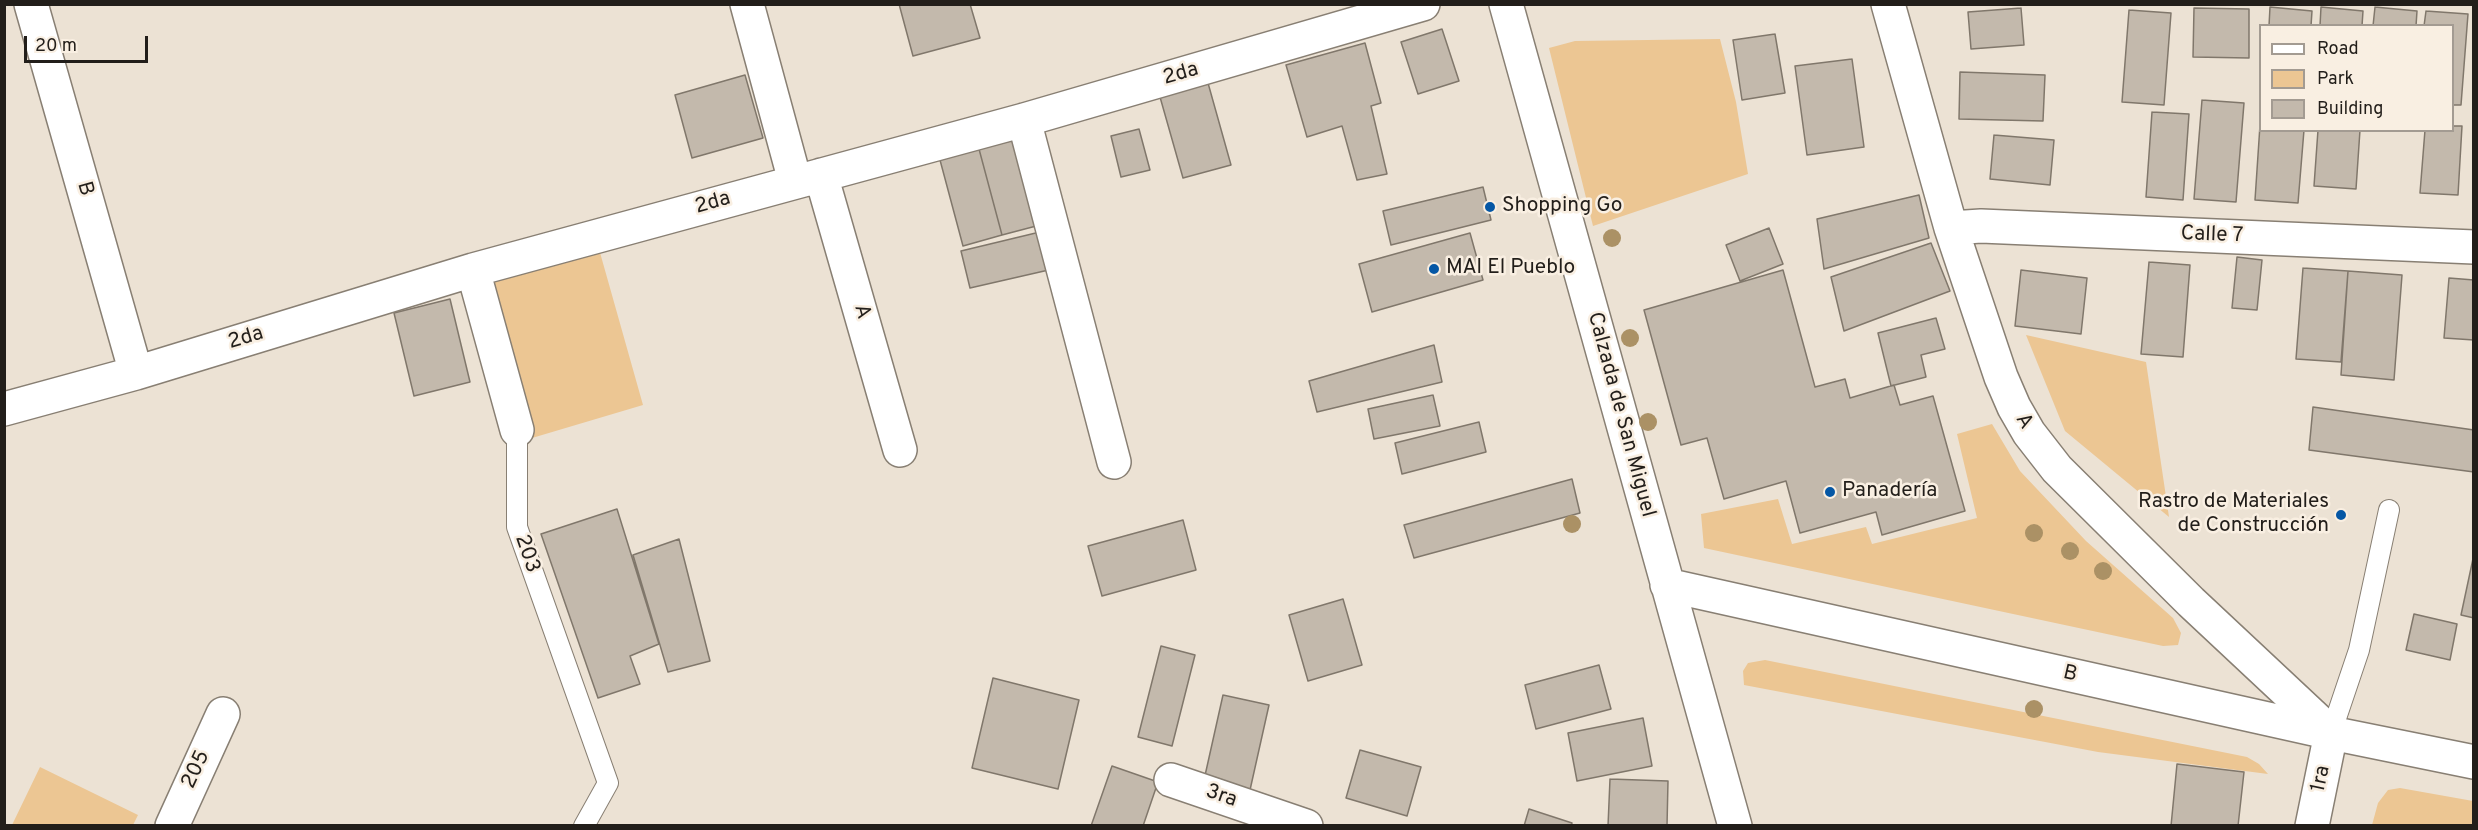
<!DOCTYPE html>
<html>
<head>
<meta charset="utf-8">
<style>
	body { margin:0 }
	#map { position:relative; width:2478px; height:830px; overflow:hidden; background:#ece2d4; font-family:Overpass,sans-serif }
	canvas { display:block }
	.frame { position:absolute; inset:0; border:6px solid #221e1a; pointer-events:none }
	.legend { position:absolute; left:2259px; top:24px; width:195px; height:108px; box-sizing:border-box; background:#f9efe2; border:2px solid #a39b92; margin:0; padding:8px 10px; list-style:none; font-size:18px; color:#221e1a }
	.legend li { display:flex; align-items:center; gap:12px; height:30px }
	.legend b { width:30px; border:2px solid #a39b92 }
	.scale { position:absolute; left:24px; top:36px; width:124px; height:27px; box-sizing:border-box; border:3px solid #221e1a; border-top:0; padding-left:8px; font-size:18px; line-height:21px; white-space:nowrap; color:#221e1a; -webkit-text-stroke:4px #f9efe2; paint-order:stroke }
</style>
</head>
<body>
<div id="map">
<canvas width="2478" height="830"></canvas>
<div class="frame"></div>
<ul class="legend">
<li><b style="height:8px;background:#fff"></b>Road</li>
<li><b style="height:16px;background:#ecc693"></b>Park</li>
<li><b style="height:16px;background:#c3b9ac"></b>Building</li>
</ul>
<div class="scale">20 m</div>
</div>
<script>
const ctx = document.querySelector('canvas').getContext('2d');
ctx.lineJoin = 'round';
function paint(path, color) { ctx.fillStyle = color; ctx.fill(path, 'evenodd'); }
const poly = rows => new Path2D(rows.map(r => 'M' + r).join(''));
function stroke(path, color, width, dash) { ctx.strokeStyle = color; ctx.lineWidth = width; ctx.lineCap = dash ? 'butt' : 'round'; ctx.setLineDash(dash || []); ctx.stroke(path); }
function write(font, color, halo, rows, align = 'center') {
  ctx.font = font + ' Overpass,sans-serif'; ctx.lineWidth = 5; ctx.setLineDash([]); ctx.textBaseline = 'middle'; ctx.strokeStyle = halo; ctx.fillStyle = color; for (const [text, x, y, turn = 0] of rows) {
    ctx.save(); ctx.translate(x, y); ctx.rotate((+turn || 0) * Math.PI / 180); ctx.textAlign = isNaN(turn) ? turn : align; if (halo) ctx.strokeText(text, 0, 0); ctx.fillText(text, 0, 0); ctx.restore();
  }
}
paint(poly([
	[1720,39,1736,102,1748,174,1593,226,1549,48,1575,41],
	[599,249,643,405,532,438,487,282],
	[2026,335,2146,362,2169,517,2065,431],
	[1992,424,2020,471,2086,541,2173,618,2181,633,2178,645,2163,646,1704,548,1701,514,1778,499,1792,544,1866,527,1872,544,1977,518,1957,434],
	[1765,660,2247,757,2259,764,2268,774,2098,752,1744,685,1743,671,1748,663],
	[40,767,138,815,133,825,12,825],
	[2400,788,2473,801,2473,825,2372,825,2378,803,2388,790]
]), '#ecc693');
const building = poly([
	[899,4,970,4,980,38,913,56,899,4],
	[2270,7,2312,11,2311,26,2269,26,2270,7],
	[2321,7,2363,11,2362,26,2320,26,2321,7],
	[2375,7,2417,11,2416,26,2373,26,2375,7],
	[2021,8,2024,45,1971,49,1968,12,2021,8],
	[2194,8,2249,9,2249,58,2193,57,2194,8],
	[2129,10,2171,13,2164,105,2122,102,2129,10],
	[2426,11,2468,14,2461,105,2452,105,2452,26,2424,26,2426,11],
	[1442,29,1459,81,1418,94,1401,42,1442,29],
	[1775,34,1785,93,1742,100,1733,40,1775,34],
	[1365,43,1381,103,1371,106,1387,174,1357,180,1342,126,1307,137,1286,65,1365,43],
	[1852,59,1864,147,1807,155,1795,66,1852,59],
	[1960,72,2045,75,2043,121,1959,119,1960,72],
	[745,75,763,138,692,158,675,95,745,75],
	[1208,83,1231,165,1183,178,1160,97,1208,83],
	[2202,100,2244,103,2236,202,2194,199,2202,100],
	[2152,112,2189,114,2183,200,2146,197,2152,112],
	[2260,125,2260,130,2304,130,2298,203,2255,200,2260,125],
	[2452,126,2462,126,2458,195,2420,193,2425,130,2452,130,2452,126],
	[1139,129,1150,170,1121,177,1111,136,1139,129],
	[2318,130,2360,130,2356,189,2314,186,2318,130],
	[1994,135,2054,140,2050,185,1990,179,1994,135],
	[1018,139,1040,225,1002,235,979,149,1018,139],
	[979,149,1002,235,963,246,940,160,979,149],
	[1483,187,1491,220,1391,245,1383,211,1483,187],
	[1919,195,1929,238,1824,269,1817,219,1919,195],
	[1769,228,1783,264,1740,281,1726,245,1769,228],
	[1044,231,1053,269,970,288,961,251,1044,231],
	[1470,233,1483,280,1372,312,1359,264,1470,233],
	[1931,243,1950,291,1844,331,1831,277,1931,243],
	[2237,257,2262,260,2257,310,2232,308,2237,257],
	[2149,262,2190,265,2183,357,2141,354,2149,262],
	[2303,268,2348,271,2341,362,2296,359,2303,268],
	[1783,270,1815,387,1845,379,1850,398,1894,385,1900,405,1933,396,1965,511,1882,535,1876,512,1800,533,1786,481,1724,499,1707,438,1681,445,1644,310,1783,270],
	[2021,270,2087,278,2081,334,2015,326,2021,270],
	[2348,271,2402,275,2394,380,2341,375,2348,271],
	[2449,278,2474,280,2474,340,2444,338,2449,278],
	[450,299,470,382,414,396,394,313,450,299],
	[1936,318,1945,349,1921,355,1926,377,1891,386,1878,333,1936,318],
	[1434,345,1442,382,1317,412,1309,381,1434,345],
	[1433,395,1440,426,1374,439,1368,409,1433,395],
	[2313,407,2474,430,2474,472,2309,450,2313,407],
	[1479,422,1486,452,1402,474,1395,443,1479,422],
	[1572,479,1580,513,1414,558,1404,525,1572,479],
	[617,509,659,644,630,656,640,684,598,698,541,534,617,509],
	[1183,520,1196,570,1102,596,1088,546,1183,520],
	[679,539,710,661,668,672,633,555,679,539],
	[2474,554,2474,618,2461,615,2474,554],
	[1343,599,1362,665,1308,681,1289,615,1343,599],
	[2414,614,2457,624,2450,660,2406,650,2414,614],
	[1161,646,1195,655,1172,746,1138,737,1161,646],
	[1599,665,1611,709,1536,729,1525,685,1599,665],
	[993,678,1079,700,1058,789,972,768,993,678],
	[1223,695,1269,705,1250,790,1204,780,1223,695],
	[1643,718,1652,766,1577,781,1568,733,1643,718],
	[1360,750,1421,767,1407,816,1346,798,1360,750],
	[2177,764,2244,772,2238,826,2171,826,2177,764],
	[1112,766,1158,782,1143,826,1091,826,1112,766],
	[1610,779,1668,781,1667,826,1608,826,1610,779],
	[1529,809,1572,823,1571,826,1524,826,1529,809]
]);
paint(building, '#c3b9ac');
stroke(building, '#80776b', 1.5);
const lane = poly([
	[517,430,517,527,608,783,584,826],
	[2331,733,2359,650,2389,510]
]);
const street = poly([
	[31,4,136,373],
	[747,4,795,181],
	[1888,4,1951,228,2001,377,2014,407,2029,433,2057,469,2191,602,2331,733],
	[1024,120,1114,462],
	[821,175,900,450],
	[1951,228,1981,226,2474,247],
	[473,270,517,430],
	[4,409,136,373,473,270,1024,120,1423,4],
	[1171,780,1306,826],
	[172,826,223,714]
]);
const secondary = poly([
	[1506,4,1735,826],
	[1667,585,2331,733,2474,762],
	[2312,826,2331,733]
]);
stroke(lane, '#887f73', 22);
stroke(street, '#887f73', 36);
stroke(secondary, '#887f73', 36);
stroke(lane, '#fff', 20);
stroke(street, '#fff', 33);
stroke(secondary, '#fff', 33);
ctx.fillStyle = '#ab9165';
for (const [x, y] of [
	[1612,238],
	[1630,338],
	[1648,422],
	[1572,524],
	[2034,533],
	[2070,551],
	[2103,571],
	[2034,709]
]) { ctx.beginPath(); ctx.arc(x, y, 9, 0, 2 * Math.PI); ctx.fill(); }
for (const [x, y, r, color] of [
	[1490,207,6,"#0557a5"],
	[1434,269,6,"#0557a5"],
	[1830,492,6,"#0557a5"],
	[2341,515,6,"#0557a5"]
]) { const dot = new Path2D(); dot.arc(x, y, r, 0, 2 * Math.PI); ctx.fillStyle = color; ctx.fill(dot); stroke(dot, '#f9efe2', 2); }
write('21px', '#221e1a', '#f9efe2', [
	["2da",1181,75,-16],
	["B",84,189,74],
	["2da",713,204,-16],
	["Calle 7",2212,236,2],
	["A",861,312,74],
	["2da",246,339,-17],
	["Calzada de San Miguel",1620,415,75],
	["A",2023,422,59],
	["203",526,554,71],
	["B",2070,675,13],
	["205",197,770,-65],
	["1ra",2322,779,-78],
	["3ra",1221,797,19]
]);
write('21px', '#221e1a', '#f9efe2', [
	["Shopping Go",1502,207],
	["MAI El Pueblo",1446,269],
	["Panadería",1842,492],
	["Rastro de Materiales",2329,503,"right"],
	["de Construcción",2329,527,"right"]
], 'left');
</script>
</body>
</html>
